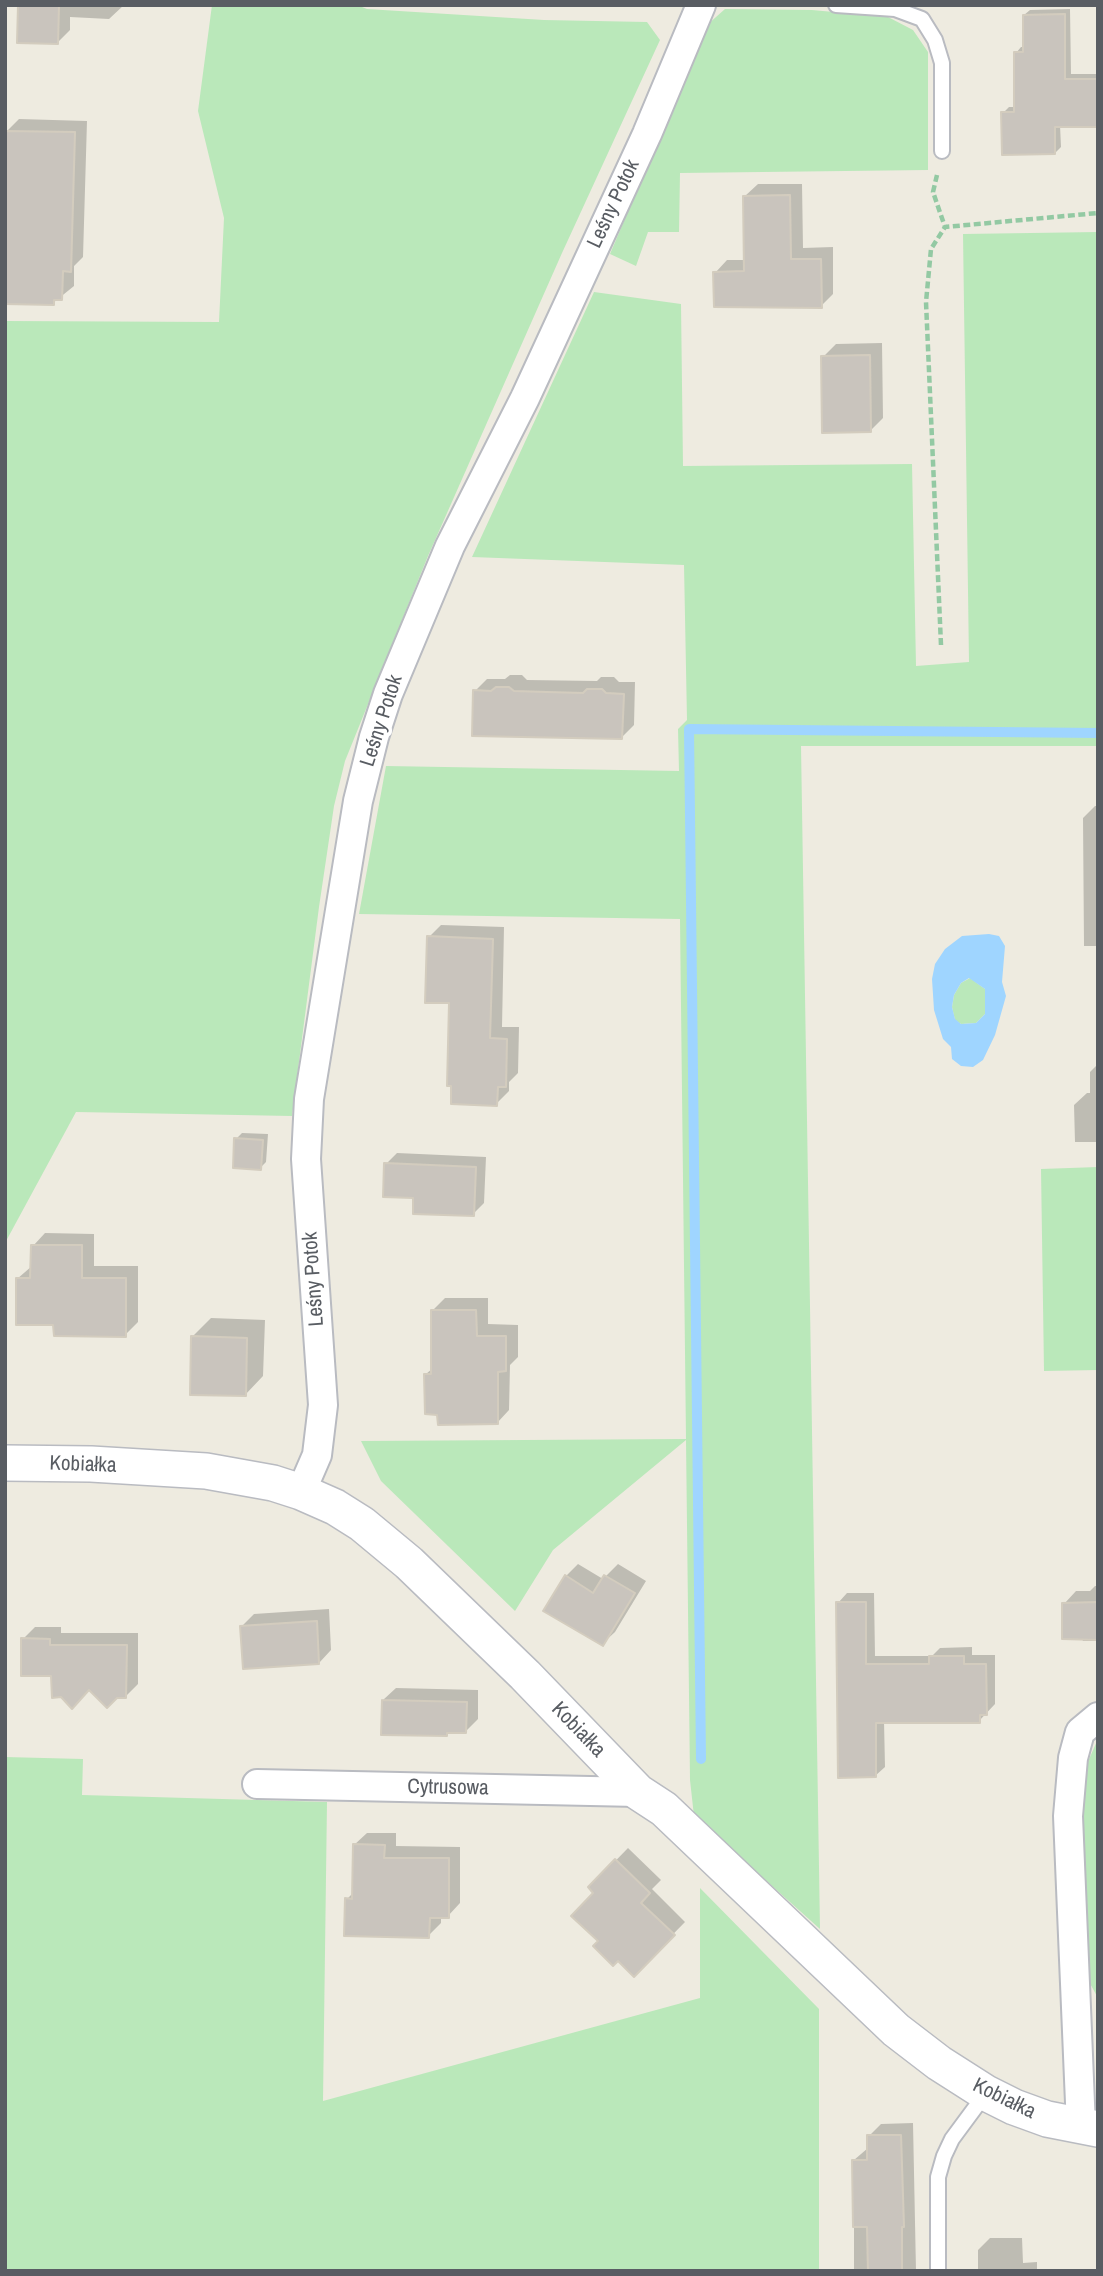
<!DOCTYPE html>
<html>
<head>
<meta charset="utf-8">
<style>
	body { margin:0 }
	#map { position:relative; width:1103px; height:2276px; overflow:hidden; background:#eeebe0; font-family:"Archivo Narrow",sans-serif }
	canvas { display:block }
	.frame { position:absolute; inset:0; border:7px solid #595d63; pointer-events:none }
</style>
</head>
<body>
<div id="map">
<canvas width="1103" height="2276"></canvas>
<div class="frame"></div>
</div>
<script>
const ctx = document.querySelector('canvas').getContext('2d');
ctx.lineJoin = 'round';
function paint(path, color) { ctx.fillStyle = color; ctx.fill(path, 'evenodd'); }
const poly = rows => new Path2D(rows.map(r => 'M' + r).join(''));
function stroke(path, color, width, dash) { ctx.strokeStyle = color; ctx.lineWidth = width; ctx.lineCap = dash ? 'butt' : 'round'; ctx.setLineDash(dash || []); ctx.stroke(path); }
function write(font, color, halo, rows, align = 'center') {
  ctx.font = font + ' "Archivo Narrow",sans-serif'; ctx.lineWidth = 7; ctx.setLineDash([]); ctx.textBaseline = 'middle'; ctx.strokeStyle = halo; ctx.fillStyle = color; for (const [text, x, y, turn = 0] of rows) {
    ctx.save(); ctx.translate(x, y); ctx.rotate((+turn || 0) * Math.PI / 180); ctx.textAlign = isNaN(turn) ? turn : align; if (halo) ctx.strokeText(text, 0, 0); ctx.fillText(text, 0, 0); ctx.restore();
  }
}
paint(poly([
	[212,5,357,5,367,9,544,20,647,22,660,40,562,253,428,556,345,761,334,806,319,907,292,1116,76,1112,5,1243,5,321,219,322,224,218,198,111],
	[725,9,812,10,888,17,913,30,928,52,928,170,680,173,679,232,648,232,636,266,610,254,707,25],
	[1098,232,1098,746,801,746,820,1929,694,1816,690,1780,686,1440,553,1550,515,1611,381,1481,361,1441,686,1439,680,919,359,914,386,766,679,771,678,729,687,720,684,565,472,557,594,292,681,304,683,466,912,464,916,666,969,662,963,234],
	[970,978,985,989,985,1014,976,1023,961,1024,955,1020,952,1007,954,995,961,983],
	[1098,1167,1098,1370,1044,1371,1041,1169],
	[1098,1739,1098,1998,1087,1978,1081,1777],
	[5,1757,83,1759,82,1795,327,1802,323,2101,700,1998,700,1888,819,2009,819,2271,5,2271]
]), '#bae8ba');
paint(poly([
	[989,934,999,936,1005,946,1002,982,1006,996,995,1035,983,1060,973,1067,961,1066,952,1059,951,1047,943,1039,934,1010,932,979,935,964,945,949,962,936],
	[969,978,985,989,985,1014,976,1023,961,1024,955,1019,952,1007,954,995,961,983]
]), '#9fd5ff');
paint(poly([
	[20,5,124,5,109,19,70,17,70,30,58,42],
	[1070,9,1071,74,1098,74,1098,125,1060,125,1061,147,1055,153,1003,113,1009,107,1016,107,1016,53,1021,47,1025,47,1024,15,1030,10],
	[19,119,87,121,83,257,74,266,74,286,53,303,6,132],
	[758,184,802,184,803,248,833,247,833,294,821,306,715,273,727,260,746,260,745,196],
	[882,343,883,418,870,431,823,357,836,344],
	[510,675,522,675,527,680,597,681,601,677,614,677,619,682,635,682,634,725,622,737,475,691,487,679,505,679],
	[1095,806,1098,806,1098,946,1084,946,1083,818],
	[441,925,504,927,502,1027,519,1027,518,1073,509,1082,509,1091,496,1104,451,1002,429,937],
	[1098,1064,1098,1142,1075,1142,1074,1105,1087,1093,1090,1093,1090,1072],
	[242,1133,268,1134,266,1162,260,1168,236,1139],
	[397,1153,486,1157,484,1203,473,1214,415,1197,386,1164],
	[45,1233,94,1234,94,1266,138,1266,138,1322,125,1335,55,1323,17,1279,32,1266,33,1246],
	[445,1298,488,1298,488,1324,518,1325,518,1357,510,1365,509,1410,497,1423,426,1374,433,1368,432,1311],
	[211,1318,265,1320,263,1376,245,1395,193,1336],
	[578,1564,603,1579,618,1564,646,1581,615,1632,602,1644,566,1576],
	[1095,1586,1098,1586,1098,1641,1083,1641,1064,1604,1076,1591,1090,1591],
	[847,1593,874,1593,875,1656,932,1656,940,1648,972,1647,972,1655,995,1655,995,1704,979,1721,884,1721,885,1767,875,1776,838,1603],
	[329,1609,331,1650,319,1663,242,1626,254,1614],
	[35,1627,61,1627,61,1633,138,1633,138,1684,126,1696,89,1688,53,1675,23,1639],
	[396,1688,478,1690,478,1719,466,1731,449,1731,446,1735,383,1700],
	[367,1833,396,1833,396,1846,460,1847,460,1903,448,1916,441,1916,441,1923,428,1936,347,1899,354,1892,354,1845],
	[628,1848,661,1880,652,1889,685,1922,634,1974,600,1941,596,1893,590,1887],
	[913,2123,916,2271,854,2271,854,2160,868,2148,869,2136,881,2124],
	[990,2238,1022,2238,1023,2263,1037,2262,1037,2271,978,2271,978,2250]
]), '#0003');
stroke(poly([
	[701,1759,689,729,1098,733]
]), '#9fd5ff', 10);
const building = poly([
	[18,5,59,5,58,44,17,43,18,5],
	[1065,14,1065,79,1098,79,1098,127,1055,127,1055,154,1002,155,1001,112,1014,112,1014,52,1023,52,1023,15,1065,14],
	[5,131,75,132,71,272,63,271,62,300,54,300,54,305,5,304,5,131],
	[790,195,791,259,821,259,822,308,714,307,713,272,744,271,743,196,790,195],
	[870,355,871,432,822,433,821,356,870,355],
	[496,687,509,687,514,691,546,692,583,693,587,689,602,689,606,693,624,694,622,739,472,736,473,690,491,691,496,687],
	[427,936,493,939,490,1038,507,1039,506,1087,498,1087,497,1106,451,1104,451,1086,447,1086,449,1003,425,1003,427,936],
	[234,1138,263,1140,261,1170,233,1168,234,1138],
	[384,1163,476,1167,474,1216,413,1214,413,1198,383,1197,384,1163],
	[31,1245,82,1245,82,1278,126,1278,126,1337,54,1336,53,1325,16,1325,16,1278,30,1278,31,1245],
	[431,1310,476,1310,477,1336,506,1336,506,1371,498,1372,498,1424,438,1425,437,1415,425,1414,424,1374,431,1374,431,1310],
	[191,1336,247,1338,246,1396,190,1395,191,1336],
	[565,1575,593,1593,604,1575,635,1593,603,1646,543,1611,565,1575],
	[836,1602,866,1602,866,1664,929,1664,929,1656,964,1656,964,1664,986,1664,987,1715,980,1715,980,1723,876,1723,876,1777,838,1778,836,1602],
	[1098,1602,1098,1640,1062,1639,1062,1603,1098,1602],
	[317,1621,319,1664,243,1669,240,1626,317,1621],
	[21,1638,50,1639,50,1645,127,1645,126,1698,117,1698,107,1708,89,1690,72,1709,61,1697,52,1698,51,1676,21,1676,21,1638],
	[382,1700,467,1702,466,1733,447,1733,447,1736,381,1735,382,1700],
	[353,1844,385,1845,384,1858,449,1858,449,1918,430,1918,429,1938,344,1936,345,1898,352,1899,353,1844],
	[615,1859,650,1893,641,1903,675,1935,634,1977,618,1961,613,1966,593,1946,598,1941,571,1916,593,1893,588,1887,615,1859],
	[867,2135,901,2135,904,2227,902,2227,902,2271,868,2271,867,2227,853,2227,852,2160,867,2160,867,2135]
]);
paint(building, '#c9c4bd');
stroke(building, '#d3ccbe', 2);
const service = poly([
	[836,5,895,9,922,19,935,40,942,63,942,151],
	[938,2271,938,2177,944,2156,952,2139,986,2093]
]);
const minor = poly([
	[301,1492,317,1455,323,1405,306,1159,309,1099,358,801,374,737,388,694,450,546,525,398,647,134,701,5],
	[257,1784,638,1792],
	[1081,2127,1068,1816,1073,1758,1080,1732,1098,1717]
]);
const tertiary = poly([
	[5,1463,91,1464,206,1471,273,1483,301,1492,335,1507,362,1524,409,1563,525,1675,638,1792,664,1809,896,2030,939,2063,986,2093,1014,2107,1047,2119,1098,2129]
]);
stroke(service, '#b9bbc1', 18);
stroke(minor, '#b9bbc1', 32);
stroke(tertiary, '#b9bbc1', 38);
stroke(poly([
	[937,175,933,192,945,227],
	[941,645,926,302,931,249,945,227,1098,213]
]), '#93c9a3', 4.5, [7, 3.5]);
stroke(service, '#fff', 14);
stroke(minor, '#fff', 28);
stroke(tertiary, '#fff', 35);
write('21px', '#595d63', '#fff', [
	["Leśny Potok",614,204,-65],
	["Leśny Potok",382,721,-72],
	["Leśny Potok",314,1279,-94],
	["Kobiałka",83,1465,2],
	["Kobiałka",578,1730,46],
	["Cytrusowa",448,1788,1],
	["Kobiałka",1004,2099,26]
]);
</script>
</body>
</html>
